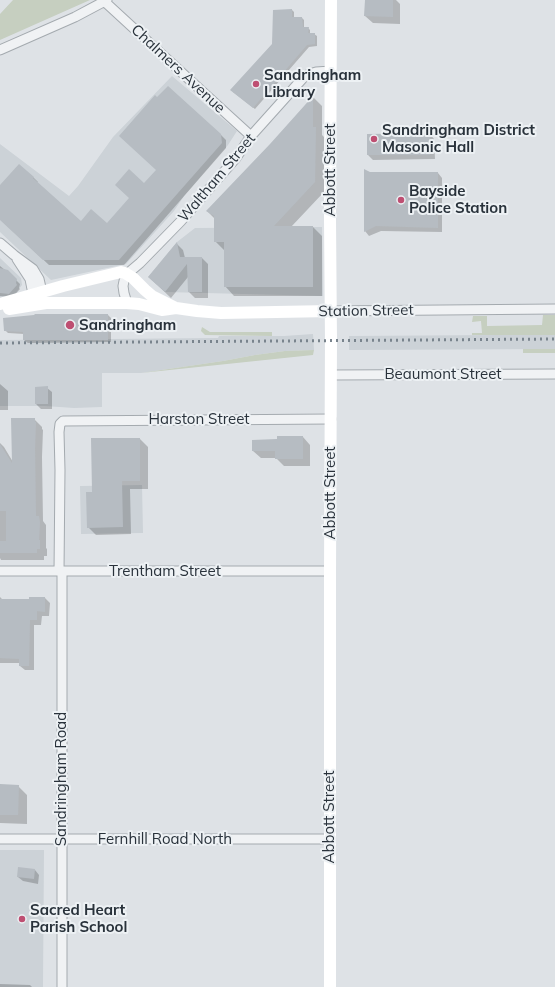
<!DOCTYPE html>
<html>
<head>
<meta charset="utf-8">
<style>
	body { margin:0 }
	canvas { display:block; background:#dee2e6 }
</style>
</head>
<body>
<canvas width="555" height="987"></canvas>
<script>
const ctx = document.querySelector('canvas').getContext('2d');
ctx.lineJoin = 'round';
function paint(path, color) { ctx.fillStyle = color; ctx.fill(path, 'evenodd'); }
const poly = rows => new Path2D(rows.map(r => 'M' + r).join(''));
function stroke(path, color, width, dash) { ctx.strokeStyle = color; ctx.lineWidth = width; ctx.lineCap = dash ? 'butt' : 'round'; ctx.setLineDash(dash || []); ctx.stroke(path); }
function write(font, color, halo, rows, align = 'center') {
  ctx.font = font + ' Mulish,sans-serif'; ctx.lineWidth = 4; ctx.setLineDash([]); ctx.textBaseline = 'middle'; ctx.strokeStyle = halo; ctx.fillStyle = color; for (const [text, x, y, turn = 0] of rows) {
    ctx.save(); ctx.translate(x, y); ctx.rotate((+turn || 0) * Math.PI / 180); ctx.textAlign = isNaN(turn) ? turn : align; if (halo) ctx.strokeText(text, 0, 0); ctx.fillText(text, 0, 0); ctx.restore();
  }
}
paint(poly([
	[172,76,237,131,228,145,184,196,174,211,126,264,51,280,0,232,0,144,69,196,78,186,113,137],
	[322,227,323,296,165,292,148,277,177,242,195,228],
	[0,258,21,278,22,285,11,299,0,298],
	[313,334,314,350,285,351,255,355,223,361,141,373,102,373,102,407,74,408,45,406,0,406,0,340,218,338,219,336,284,336],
	[498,335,555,335,555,349,349,350,349,336],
	[142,485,143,533,81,534,80,486],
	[0,850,44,850,43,987,0,987]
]), '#ccd2d7');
paint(poly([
	[13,0,90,0,0,40,0,14],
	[543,315,555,315,555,335,472,335,472,333,482,333,481,321,472,322,473,316,487,316,487,326,542,325],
	[202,327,210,332,272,332,272,336,205,335,201,331],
	[523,349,555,349,555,353,523,353],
	[314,350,313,355,141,373,223,361,255,355,285,351]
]), '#c6cfc0');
paint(poly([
	[366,0,396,0,400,4,400,24,373,23,365,16],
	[292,10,294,12,294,18,302,18,304,20,304,28,308,28,310,30,310,34,314,34,317,36,317,46,309,47,255,109,233,92,273,45],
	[313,97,322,106,322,135,324,137,324,192,291,227,313,227,322,236,322,296,234,296,225,286,225,251,215,241,215,219,207,211,271,144],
	[430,134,434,139,435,159,373,160,368,155],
	[221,135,226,140,226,148,124,265,49,265,0,219,0,186,33,177,38,182,37,183,81,222,107,224,144,185],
	[370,173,438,173,442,178,442,232,381,231,369,236,365,231],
	[177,244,183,250,185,258,202,258,208,264,208,298,195,298,189,292,188,277,171,298,149,277],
	[0,266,5,270,7,271,20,284,19,288,20,289,13,297,0,296],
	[108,315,111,318,111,342,28,343,24,340,24,334,8,333,5,330],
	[0,384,8,391,8,410,0,410],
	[47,388,52,392,52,409,41,409,36,404],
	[34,419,42,427,42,429,43,430,42,457,43,521,46,525,46,548,47,549,47,556,44,556,44,560,1,560,0,558,0,443,4,447,13,462],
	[303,437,310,445,310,466,284,466,276,458,261,458,253,451,278,440],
	[140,439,148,447,148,489,130,489,131,534,96,535,88,527,93,493],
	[0,597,3,600,30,600,45,598,50,603,49,616,42,616,41,625,34,625,34,670,25,670,20,666,20,663,0,663],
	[0,785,18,786,27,795,27,824,0,823],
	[35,870,39,875,38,884,23,881,18,877],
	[0,984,30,985,32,987,0,987]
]), '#0003');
paint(poly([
	[365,0,393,0,393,17,364,16],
	[292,9,292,17,302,17,303,27,309,27,308,33,315,33,315,44,307,45,253,108,230,90,272,44,273,10],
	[168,86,221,134,222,143,119,260,43,260,0,220,0,185,19,164,34,177,33,178,81,221,91,209,107,223,129,198,115,185,129,169,144,183,156,170,119,136,155,95,157,97],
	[313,96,313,127,316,127,315,182,274,226,313,226,313,287,224,287,224,242,214,242,214,216,206,211,270,144],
	[430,133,430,155,367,155,367,134],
	[364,169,370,172,438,172,438,228,376,226,364,232],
	[177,242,180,257,202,257,202,292,188,292,187,264,165,292,148,277],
	[0,268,8,270,17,279,16,283,17,285,9,294,0,293],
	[35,314,108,314,108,340,23,340,23,332,4,331,3,318,34,315],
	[48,386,48,404,35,404,35,387],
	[11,418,35,418,35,422,36,422,35,449,36,516,39,516,40,523,39,540,40,540,40,549,37,549,37,553,0,553,0,541,6,541,6,511,0,511,0,444,12,463],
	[277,436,303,436,303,459,275,459,275,451,252,451,252,440,277,439],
	[91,438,140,438,140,481,122,481,123,527,87,528,86,492,92,492],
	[29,597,45,597,45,612,37,611,37,620,30,620,29,666,19,666,19,659,0,658,0,599,29,599],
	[0,784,19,785,18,815,0,815],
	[18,867,35,869,34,879,17,877]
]), '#b6bcc2');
const street = poly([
	[105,2,205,94,251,136],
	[0,50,75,17,107,0],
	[0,243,14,255,33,269,39,279,42,292],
	[17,259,30,279,33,294],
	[127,303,124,293,123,286,124,281,127,274,140,263,181,221,236,158,251,136,303,78,309,74,316,72,331,71],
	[331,311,555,309],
	[331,375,555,374],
	[0,571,330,571],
	[59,571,60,470,59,432,60,424,63,421,331,419],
	[0,839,329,839],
	[62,987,62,571]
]);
stroke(street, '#a4aaaf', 11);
stroke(street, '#f0f2f4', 9);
stroke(poly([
	[0,304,63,286,121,272,125,273,133,278,145,290,152,296,176,308,197,311,221,313,331,311],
	[9,309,46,303,127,303,139,304,162,310,176,308],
	[330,987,330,571,331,340,330,221,331,0]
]), '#fff', 12);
stroke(poly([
	[0,343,555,339]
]), '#79848d', 3, [2, 4]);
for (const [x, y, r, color] of [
	[256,84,4,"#be4f72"],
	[374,139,4,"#be4f72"],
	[401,200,4,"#be4f72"],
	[70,325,5,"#be4f72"],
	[22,919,4,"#be4f72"]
]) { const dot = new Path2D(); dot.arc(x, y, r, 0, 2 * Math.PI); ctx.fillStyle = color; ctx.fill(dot); stroke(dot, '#edf1f4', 1.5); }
write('15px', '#29323b', '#edf1f4', [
	["Chalmers Avenue",178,69,43],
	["Abbott Street",330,170,-90],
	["Waltham Street",217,178,-50],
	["Station Street",366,311,-1],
	["Beaumont Street",443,374],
	["Harston Street",199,419],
	["Abbott Street",330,493,-90],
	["Trentham Street",165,571],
	["Sandringham Road",61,779,-90],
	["Abbott Street",329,817,-90],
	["Fernhill Road North",165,839]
]);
write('bold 15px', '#29323b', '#edf1f4', [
	["Sandringham",264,75],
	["Library",264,92],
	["Sandringham District",382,130],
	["Masonic Hall",382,147],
	["Bayside",409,191],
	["Police Station",409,208],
	["Sandringham",79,325],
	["Sacred Heart",30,910],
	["Parish School",30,927]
], 'left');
</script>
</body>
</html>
